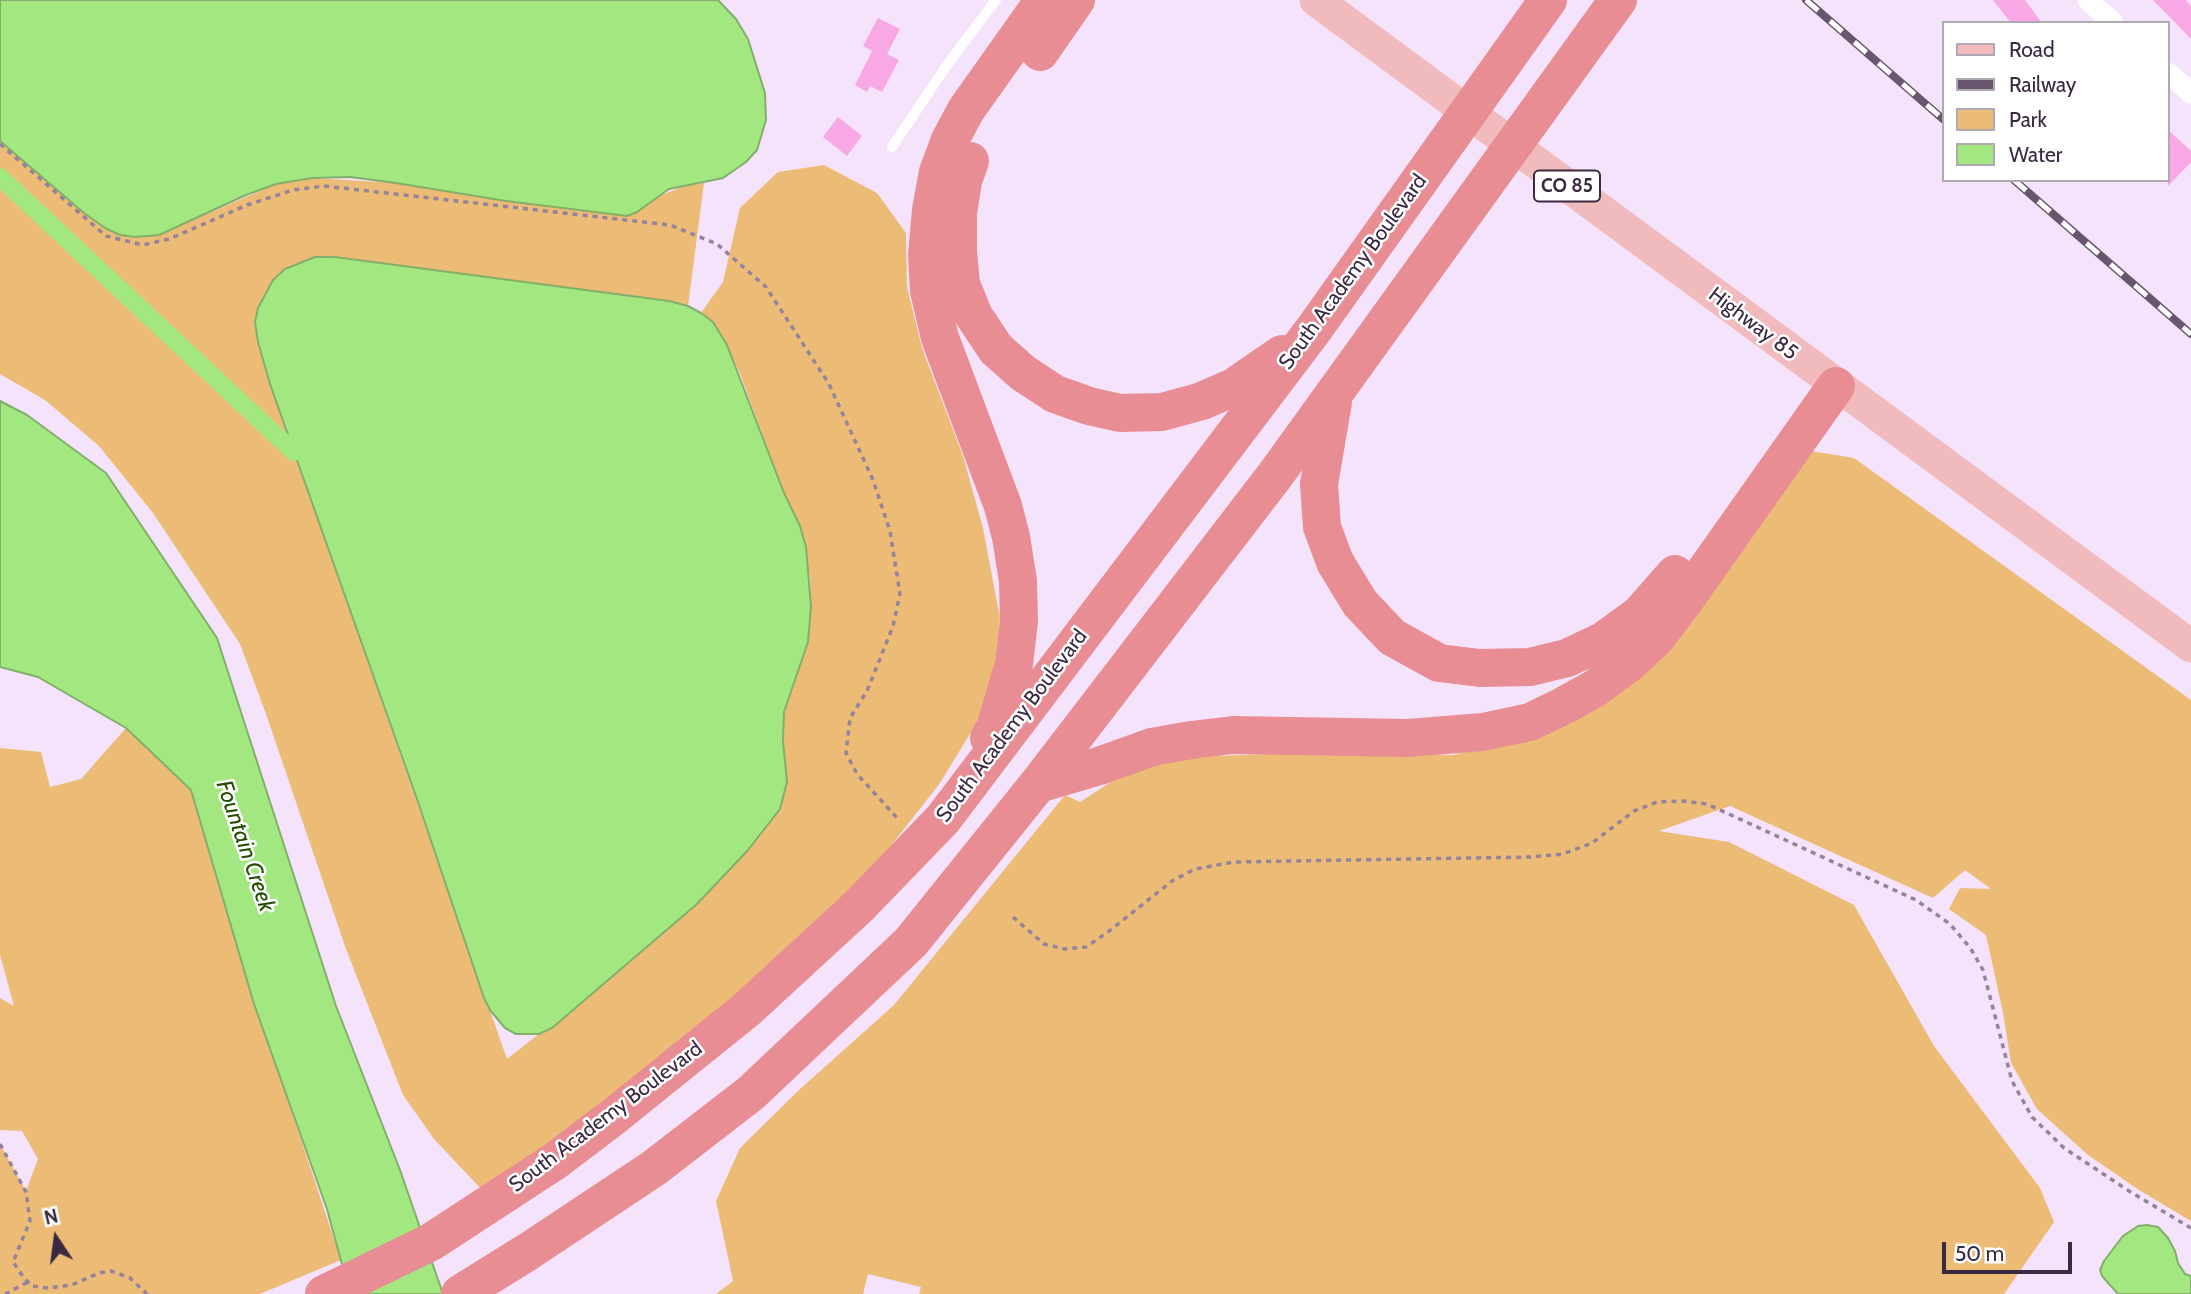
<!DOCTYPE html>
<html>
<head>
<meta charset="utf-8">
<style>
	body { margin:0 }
	#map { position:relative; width:2191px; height:1294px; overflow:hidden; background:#f4e3fb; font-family:Cabin,sans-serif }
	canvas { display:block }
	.legend { position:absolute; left:1942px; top:21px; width:228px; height:161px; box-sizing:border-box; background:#fff; border:2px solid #b0a9b3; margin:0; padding:9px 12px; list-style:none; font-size:21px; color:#3a2940 }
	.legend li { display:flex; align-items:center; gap:14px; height:35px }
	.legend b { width:35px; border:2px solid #b0a9b3 }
	.north { position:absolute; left:21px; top:1203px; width:70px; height:70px; -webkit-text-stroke:5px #fff; paint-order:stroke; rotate:347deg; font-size:19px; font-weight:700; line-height:28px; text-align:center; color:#3a2940 }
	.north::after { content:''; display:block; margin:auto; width:24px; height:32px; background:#3a2940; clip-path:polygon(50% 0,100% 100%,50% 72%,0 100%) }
	.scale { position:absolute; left:1942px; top:1242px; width:130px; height:32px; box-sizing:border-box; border:4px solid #3a2940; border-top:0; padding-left:9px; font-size:21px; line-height:24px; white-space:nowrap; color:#3a2940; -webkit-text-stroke:5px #fff; paint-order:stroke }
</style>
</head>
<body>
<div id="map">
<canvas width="2191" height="1294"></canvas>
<ul class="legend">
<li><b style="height:9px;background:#f1bbbe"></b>Road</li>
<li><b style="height:9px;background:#67566d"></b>Railway</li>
<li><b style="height:19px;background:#ecbc76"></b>Park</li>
<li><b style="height:19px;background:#a2e77f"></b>Water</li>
</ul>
<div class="north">N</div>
<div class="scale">50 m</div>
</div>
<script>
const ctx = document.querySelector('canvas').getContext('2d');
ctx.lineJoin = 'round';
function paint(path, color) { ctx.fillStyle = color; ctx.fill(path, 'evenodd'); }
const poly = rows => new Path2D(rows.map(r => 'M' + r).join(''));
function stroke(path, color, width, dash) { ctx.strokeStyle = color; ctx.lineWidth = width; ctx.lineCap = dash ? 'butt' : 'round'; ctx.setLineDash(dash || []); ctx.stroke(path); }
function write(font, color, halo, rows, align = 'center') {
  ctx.font = font + ' Cabin,sans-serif'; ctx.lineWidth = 5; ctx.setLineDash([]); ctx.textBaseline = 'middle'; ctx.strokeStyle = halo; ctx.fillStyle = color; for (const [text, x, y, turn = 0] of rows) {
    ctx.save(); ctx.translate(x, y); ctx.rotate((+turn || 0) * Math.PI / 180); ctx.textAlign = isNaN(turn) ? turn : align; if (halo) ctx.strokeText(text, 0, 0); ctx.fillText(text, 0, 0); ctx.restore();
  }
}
paint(poly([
	[0,138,159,235,276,184,312,178,654,198,685,186,704,183,688,306,336,257,312,503,507,1059,539,1034,552,1028,787,782,782,726,788,699,808,642,811,606,810,576,784,493,739,371,713,322,701,313,723,282,740,208,778,172,824,165,877,193,906,233,907,287,922,348,963,456,983,528,1000,618,995,668,976,724,940,783,862,883,734,1009,483,1191,434,1139,403,1095,346,949,266,714,240,644,153,513,99,446,45,400,0,374],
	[1805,450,1854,458,2191,700,2191,1221,2139,1190,2088,1155,2037,1109,2011,1063,2003,1013,1986,935,1949,909,1960,888,1991,889,1965,870,1933,898,1730,806,1659,831,1729,842,1854,905,1934,1046,2040,1188,2054,1222,2004,1294,919,1294,921,1287,868,1274,863,1294,716,1294,733,1281,716,1201,740,1148,799,1090,894,1005,1065,795,1080,802,1146,759,1291,753,1453,755,1563,727],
	[126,728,191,790,239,953,341,1260,260,1294,0,1294,0,1144,26,1191,38,1159,22,1131,0,1130,0,998,14,1006,0,955,0,748,41,752,50,787,81,779]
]), '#ecbc76');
const water = poly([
	[0,0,718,0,736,19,748,39,765,93,766,120,757,150,746,162,723,178,669,189,637,212,627,216,506,201,396,183,350,177,312,178,276,184,246,195,159,235,135,237,120,235,105,228,84,213,0,141,0,0],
	[315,257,335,257,669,301,688,306,701,313,713,322,727,345,784,493,800,526,806,547,811,606,808,642,784,712,783,741,787,782,780,809,748,850,697,904,552,1028,539,1034,516,1034,505,1028,490,1010,484,998,418,802,270,384,258,342,255,322,258,308,273,280,285,269,315,257],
	[0,401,27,415,106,473,217,638,336,1006,400,1170,443,1294,350,1294,327,1209,254,1004,191,790,126,728,38,677,0,667,0,401],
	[2147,1225,2158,1227,2168,1238,2175,1251,2178,1263,2185,1274,2191,1276,2191,1294,2118,1294,2102,1276,2100,1270,2104,1261,2123,1236,2138,1226,2147,1225]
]);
paint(water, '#a2e77f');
stroke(water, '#83ae6c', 2);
stroke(poly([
	[0,177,294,452]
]), '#a2e77f', 18);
paint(poly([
	[1993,0,2025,0,2042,23,2011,23],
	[2153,0,2186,0,2191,6,2191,39],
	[878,18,900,29,887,54,899,60,882,92,870,86,867,92,855,85,872,51,863,46],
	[838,117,862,136,847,156,823,137],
	[2168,130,2191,151,2191,162,2168,186]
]), '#f9a8e6');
stroke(poly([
	[0,144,106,236,143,245,169,239,247,205,293,190,324,186,670,225,717,244,766,287,829,384,873,480,890,531,900,594,893,626,867,691,850,718,846,753,857,774,898,819],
	[1013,917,1044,944,1065,949,1086,947,1108,932,1172,881,1195,869,1234,862,1531,857,1563,854,1592,843,1634,811,1657,802,1682,801,1707,804,1916,900,1950,924,1971,949,1983,970,2012,1081,2032,1117,2064,1148,2129,1191,2191,1228],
	[0,1144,26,1192,30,1221,13,1262,24,1278,32,1286,48,1288,72,1285,99,1273,111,1271,130,1278,147,1294],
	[5,1294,28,1282]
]), '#94839a', 3.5, [5, 5]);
stroke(poly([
	[892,147,947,65,996,0]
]), '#fff', 10);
stroke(poly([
	[2088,0,2113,23],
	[2168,73,2191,93]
]), '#fff', 21);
stroke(poly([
	[1316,0,2191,646]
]), '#f1bbbe', 33);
stroke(poly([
	[1040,52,1076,0],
	[970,161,963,181,958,213,958,252,961,284,974,316,996,349,1023,373,1055,394,1089,406,1120,413,1162,412,1202,401,1234,387,1282,354],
	[1333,402,1319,484,1322,527,1335,562,1360,603,1392,637,1439,663,1480,668,1530,667,1567,658,1603,641,1640,614,1675,574],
	[989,738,995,728,1014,664,1019,621,1018,581,1011,537,1003,506,940,338,929,291,927,255,931,210,938,172,950,140,966,110,1044,0],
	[1038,784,1099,766,1152,747,1191,740,1233,735,1408,738,1483,732,1530,722,1563,706,1594,689,1628,664,1656,638,1682,604,1836,386],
	[324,1294,431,1242,555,1161,613,1117,746,1010,859,906,943,819,1314,329,1548,0],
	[460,1294,529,1251,654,1168,751,1093,911,942,1038,784,1276,474,1618,0]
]), '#e88d93', 38);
const rail = poly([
	[1806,0,1944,120],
	[2014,180,2191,334]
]);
stroke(rail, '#67566d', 8);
stroke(rail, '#fff', 5, [16]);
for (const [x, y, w] of [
	[1567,186,66]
]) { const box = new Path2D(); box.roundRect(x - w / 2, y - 15.5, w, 31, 5); ctx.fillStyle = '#fff'; ctx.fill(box); stroke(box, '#3a2940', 2); }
write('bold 19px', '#3a2940', null, [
	["CO 85",1567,186]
]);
write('21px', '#3a2940', '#fff', [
	["South Academy Boulevard",1353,272,-54],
	["Highway 85",1753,324,37],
	["South Academy Boulevard",1012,726,-53],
	["South Academy Boulevard",606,1117,-37]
]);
write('italic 23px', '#224c00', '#fff', [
	["Fountain Creek",245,846,71]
]);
</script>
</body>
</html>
